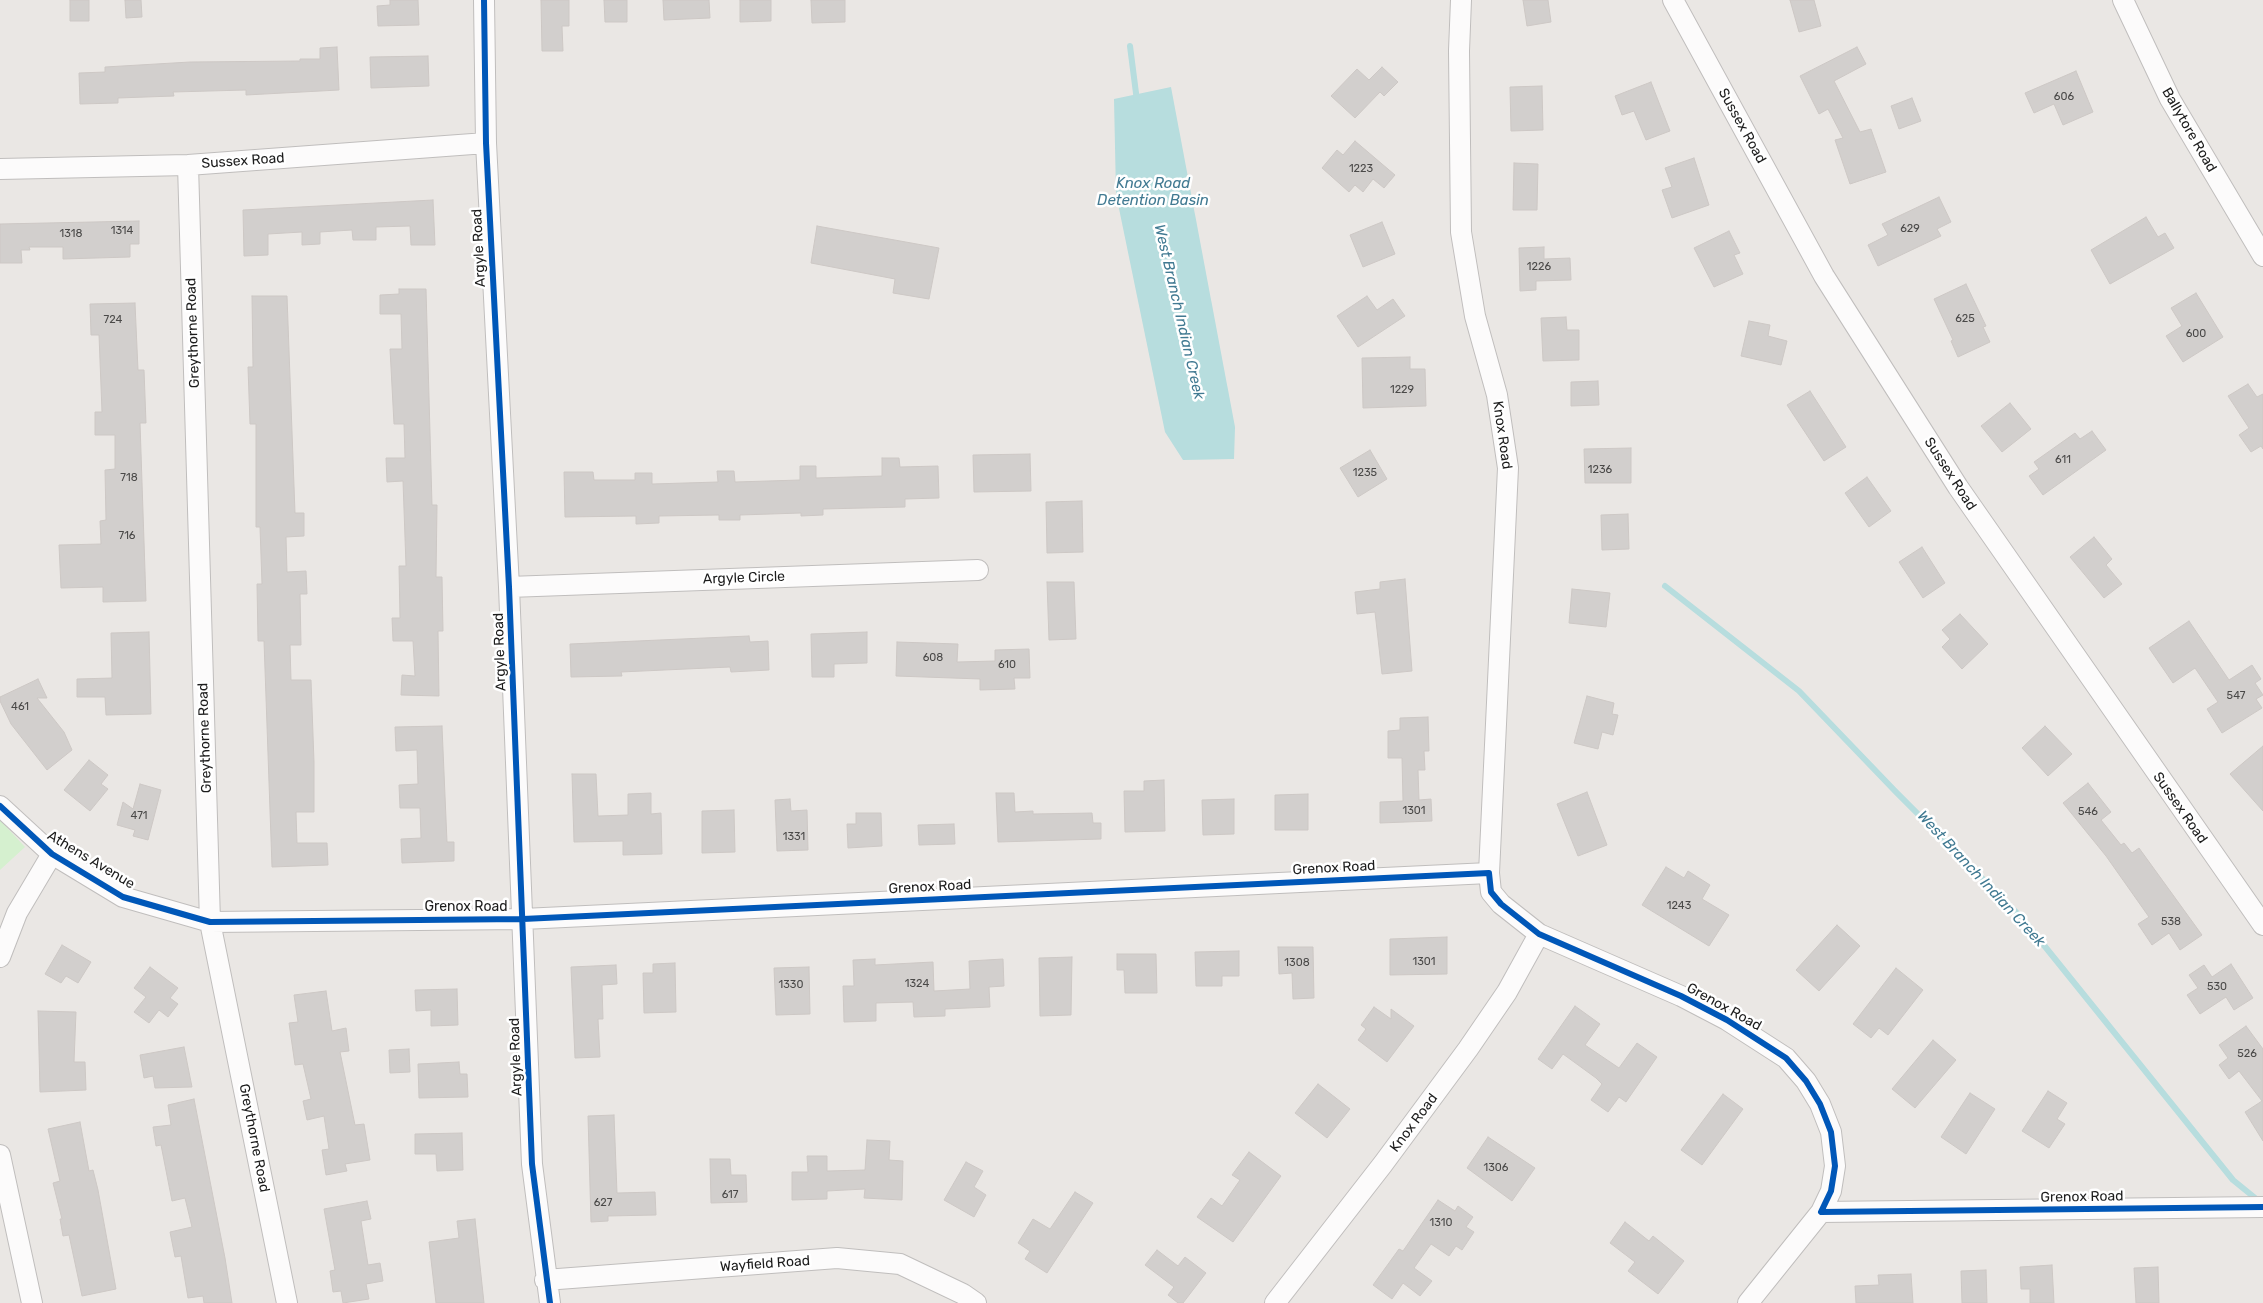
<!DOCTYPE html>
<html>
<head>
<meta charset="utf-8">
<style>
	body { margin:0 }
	canvas { display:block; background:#eae7e4 }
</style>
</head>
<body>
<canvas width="2263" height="1303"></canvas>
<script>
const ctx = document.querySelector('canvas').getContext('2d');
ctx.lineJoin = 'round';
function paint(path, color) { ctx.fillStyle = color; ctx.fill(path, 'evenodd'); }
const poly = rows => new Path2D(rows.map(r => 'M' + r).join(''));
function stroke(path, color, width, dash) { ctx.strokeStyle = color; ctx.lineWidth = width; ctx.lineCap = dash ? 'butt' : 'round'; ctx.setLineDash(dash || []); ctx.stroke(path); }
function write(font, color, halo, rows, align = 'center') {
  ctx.font = font + ' Rubik,sans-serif'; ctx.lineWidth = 5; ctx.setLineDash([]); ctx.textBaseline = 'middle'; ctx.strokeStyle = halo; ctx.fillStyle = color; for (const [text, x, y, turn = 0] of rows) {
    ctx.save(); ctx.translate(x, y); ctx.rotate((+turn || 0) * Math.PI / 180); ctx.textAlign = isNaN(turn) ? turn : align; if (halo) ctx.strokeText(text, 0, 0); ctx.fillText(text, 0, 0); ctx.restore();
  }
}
paint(poly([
	[0,820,25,847,0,870]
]), '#d5f0cf');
paint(poly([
	[1171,87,1235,427,1234,459,1183,460,1165,432,1116,194,1114,99]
]), '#b7ddde');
stroke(poly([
	[1130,46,1137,101],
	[1665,586,1799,691,1896,792,2022,918,2233,1180,2260,1202]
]), '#b7ddde', 6);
const building = poly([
	[70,0,89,0,89,21,70,21,70,0],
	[125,0,141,0,142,17,126,18,125,0],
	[390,0,418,0,419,25,378,26,377,6,390,5,390,0],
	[541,0,569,0,569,26,562,26,563,51,542,51,541,0],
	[604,0,627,0,627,22,605,22,604,0],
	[663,0,709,0,710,18,664,20,663,0],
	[740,0,771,0,771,21,740,22,740,0],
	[811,0,845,0,845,22,812,23,811,0],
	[1523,0,1548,0,1551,22,1527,26,1523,0],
	[1790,0,1814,0,1821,26,1799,32,1790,0],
	[337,47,339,90,246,95,246,90,173,92,174,96,118,98,118,103,80,104,79,73,105,72,105,67,190,62,300,61,300,59,320,59,320,48,337,47],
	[1857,47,1866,64,1834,81,1860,132,1871,129,1886,172,1850,184,1835,140,1843,138,1828,109,1819,114,1800,76,1857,47],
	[428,56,429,86,371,88,370,57,428,56],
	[1382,67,1398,82,1384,96,1380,92,1355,118,1331,96,1357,69,1369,80,1382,67],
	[2076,71,2093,112,2063,125,2054,104,2034,113,2025,93,2076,71],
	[1651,82,1670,131,1646,140,1634,111,1622,115,1615,96,1651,82],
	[1542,86,1543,130,1511,131,1510,87,1542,86],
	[1912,98,1921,121,1899,129,1891,106,1912,98],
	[1355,141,1395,175,1384,188,1373,179,1363,192,1355,185,1349,192,1322,168,1337,150,1343,155,1355,141],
	[1694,158,1709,205,1672,218,1662,190,1672,187,1665,168,1694,158],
	[1514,163,1538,164,1537,210,1513,210,1514,163],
	[1939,197,1951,222,1937,229,1941,236,1878,266,1868,245,1888,235,1882,224,1939,197],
	[433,200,435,245,411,245,410,226,376,227,376,240,353,240,352,230,320,232,320,244,302,245,302,232,268,234,268,255,244,256,243,210,433,200],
	[2146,217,2158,237,2165,233,2174,248,2110,284,2091,250,2146,217],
	[139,221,139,244,130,244,130,257,63,259,63,247,29,247,30,250,21,250,22,263,0,263,0,224,139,221],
	[1382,222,1395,254,1363,267,1350,235,1382,222],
	[817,226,939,248,929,299,893,293,895,279,811,263,817,226],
	[1729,231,1740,253,1734,255,1743,274,1714,287,1694,248,1729,231],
	[1544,247,1544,259,1570,258,1571,280,1536,281,1536,290,1520,291,1519,248,1544,247],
	[1966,284,1986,326,1983,327,1990,342,1958,357,1951,341,1953,340,1934,299,1966,284],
	[399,289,426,289,432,505,437,505,436,577,442,577,443,631,438,631,439,696,401,695,402,675,415,676,413,641,393,641,392,618,400,618,399,566,406,566,403,481,387,482,386,458,405,458,404,424,394,424,390,349,402,349,401,314,380,314,380,295,399,294,399,289],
	[2196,293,2223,337,2183,362,2166,336,2182,326,2171,308,2196,293],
	[252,296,287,296,295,513,304,513,304,536,286,537,287,572,306,571,307,594,300,594,301,645,290,645,291,680,311,680,314,762,314,812,296,812,297,843,327,843,328,865,272,867,264,641,258,641,257,584,262,584,260,527,256,527,256,424,250,424,248,367,253,367,252,296],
	[1367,296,1377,310,1393,299,1405,316,1358,347,1337,316,1367,296],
	[135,303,138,370,144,370,146,423,140,423,146,601,103,602,103,587,61,588,59,545,101,544,100,521,106,520,105,470,115,469,115,435,95,435,95,412,102,412,99,335,91,335,90,304,135,303],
	[1566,317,1567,330,1579,330,1579,360,1543,361,1541,318,1566,317],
	[1749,321,1770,325,1768,336,1787,341,1781,365,1741,356,1749,321],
	[1410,357,1410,369,1425,369,1426,406,1363,408,1362,358,1410,357],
	[1598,381,1599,405,1571,406,1571,382,1598,381],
	[2248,384,2257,397,2263,394,2263,449,2261,446,2251,452,2239,435,2249,428,2228,396,2248,384],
	[1810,391,1846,447,1824,461,1787,405,1810,391],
	[2010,403,2031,429,2002,452,1981,426,2010,403],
	[2092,431,2106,450,2043,495,2029,476,2039,469,2034,462,2075,433,2080,439,2092,431],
	[1631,448,1631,483,1585,483,1584,449,1631,448],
	[1370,450,1387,479,1358,497,1340,468,1370,450],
	[1030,454,1031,491,974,492,973,455,1030,454],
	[882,458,899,458,900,467,938,466,939,498,905,499,905,507,823,509,823,515,801,516,801,513,740,515,740,520,719,520,719,515,659,516,659,523,636,524,636,516,565,517,564,472,593,472,594,480,635,480,635,473,652,473,652,484,718,482,717,471,734,471,735,482,800,480,800,466,816,466,816,478,882,476,882,458],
	[1867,477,1891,511,1869,527,1845,493,1867,477],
	[1082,501,1083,552,1047,553,1046,502,1082,501],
	[1628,514,1629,549,1602,550,1601,515,1628,514],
	[2094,537,2112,559,2106,565,2122,584,2104,598,2070,557,2094,537],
	[1922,547,1945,583,1923,598,1899,562,1922,547],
	[1405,579,1412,671,1382,674,1375,612,1357,614,1355,592,1380,589,1380,582,1405,579],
	[1047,582,1074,582,1076,639,1049,640,1047,582],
	[1572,589,1610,593,1606,627,1569,623,1572,589],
	[1960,614,1988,644,1962,669,1942,647,1950,639,1942,630,1960,614],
	[2189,621,2229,680,2252,665,2261,679,2255,683,2263,695,2256,699,2262,708,2222,733,2207,709,2218,702,2195,668,2173,683,2149,648,2189,621],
	[149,632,151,714,106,715,105,697,77,697,77,679,112,678,111,633,149,632],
	[867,632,867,663,834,664,834,677,812,677,811,634,867,632],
	[749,636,750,642,768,641,769,670,731,672,730,667,621,672,622,676,571,677,570,644,749,636],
	[897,642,958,644,957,662,995,661,995,650,1029,649,1030,678,1014,678,1015,689,980,690,980,679,896,676,897,642],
	[38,679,47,698,37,698,64,732,72,750,47,770,11,724,0,701,0,697,38,679],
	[1587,696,1614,703,1612,714,1618,715,1613,735,1602,732,1598,749,1574,743,1587,696],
	[1428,717,1429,751,1424,751,1425,770,1418,770,1419,800,1431,799,1432,821,1380,823,1380,802,1403,801,1402,758,1388,758,1388,731,1400,730,1400,718,1428,717],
	[442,726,447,842,454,842,454,861,402,863,401,839,421,838,420,808,400,808,399,785,418,784,417,750,396,751,395,727,442,726],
	[2045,726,2072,754,2048,776,2022,748,2045,726],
	[2263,746,2263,811,2230,774,2263,746],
	[89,760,108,775,101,784,108,789,90,811,64,790,89,760],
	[572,774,596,774,598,816,628,815,628,794,651,793,651,814,661,813,662,854,623,855,623,841,574,842,572,774],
	[1164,780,1165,831,1125,832,1124,791,1144,791,1144,781,1164,780],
	[2088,783,2111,812,2101,820,2121,845,2124,843,2132,853,2139,848,2202,935,2180,950,2169,933,2152,945,2138,924,2149,917,2106,856,2063,803,2088,783],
	[140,784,161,790,148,840,133,836,135,830,117,825,123,802,133,809,140,784],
	[1587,792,1607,845,1578,856,1557,804,1587,792],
	[996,793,1014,793,1015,812,1033,811,1033,814,1092,813,1093,823,1101,823,1101,839,998,842,996,793],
	[1308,794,1308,830,1275,830,1275,795,1308,794],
	[790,799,791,811,807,810,808,850,777,851,775,800,790,799],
	[1234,799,1234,834,1203,835,1202,800,1234,799],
	[734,810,735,852,702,853,702,811,734,810],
	[856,813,881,813,882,846,848,848,847,824,856,824,856,813],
	[954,824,955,844,919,845,918,825,954,824],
	[1666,867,1684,878,1688,871,1710,885,1702,899,1729,915,1709,946,1642,905,1666,867],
	[1837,925,1860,946,1819,991,1796,970,1837,925],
	[1447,937,1447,974,1390,975,1390,939,1447,937],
	[62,945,91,962,78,983,66,976,61,983,45,974,62,945],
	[1278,947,1313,947,1314,998,1293,999,1292,973,1279,974,1278,947],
	[1239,951,1239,976,1222,976,1222,986,1196,986,1195,952,1239,951],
	[1117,954,1156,954,1157,993,1125,993,1124,970,1117,970,1117,954],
	[1072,957,1071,1015,1040,1016,1039,958,1072,957],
	[875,959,875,965,933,962,934,991,970,989,969,961,1003,959,1004,986,989,987,990,1007,945,1009,945,1016,914,1017,913,1002,876,1003,876,1021,844,1022,843,986,854,986,853,960,875,959],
	[675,963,676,1012,644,1013,643,973,653,973,653,964,675,963],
	[2231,964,2253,998,2234,1010,2226,997,2200,1014,2187,995,2198,988,2189,975,2204,965,2212,977,2231,964],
	[616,965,617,984,602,985,603,1019,598,1019,600,1057,575,1058,571,967,616,965],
	[150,967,178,988,170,998,178,1004,168,1017,159,1010,149,1023,134,1012,146,997,134,988,150,967],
	[809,967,810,1014,776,1015,774,968,809,967],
	[1896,968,1923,990,1888,1035,1879,1028,1871,1038,1853,1024,1896,968],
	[457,989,458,1025,431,1026,431,1010,416,1011,415,990,457,989],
	[326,991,332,1031,346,1028,349,1051,340,1052,355,1125,364,1124,370,1160,345,1164,347,1171,326,1175,322,1150,329,1149,324,1116,307,1120,303,1101,311,1099,303,1064,295,1065,289,1023,298,1022,294,995,326,991],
	[1575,1006,1600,1024,1585,1045,1619,1068,1637,1043,1657,1057,1626,1102,1619,1097,1608,1112,1591,1100,1602,1084,1596,1078,1563,1054,1552,1069,1538,1059,1575,1006],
	[1374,1007,1391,1019,1391,1009,1414,1026,1387,1062,1358,1040,1366,1029,1361,1025,1374,1007],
	[38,1011,76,1012,74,1062,85,1062,86,1090,40,1092,38,1011],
	[2246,1026,2263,1049,2263,1141,2245,1112,2262,1101,2239,1071,2229,1079,2219,1065,2228,1058,2219,1045,2246,1026],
	[1933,1040,1956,1060,1915,1108,1892,1089,1933,1040],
	[184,1047,192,1087,155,1088,153,1076,144,1078,140,1055,184,1047],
	[409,1049,410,1072,390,1073,389,1050,409,1049],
	[459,1062,460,1074,467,1074,468,1097,419,1098,418,1064,459,1062],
	[1318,1084,1350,1109,1327,1138,1295,1113,1318,1084],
	[2048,1091,2067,1103,2057,1119,2065,1124,2049,1148,2022,1131,2048,1091],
	[1970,1093,1995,1109,1966,1154,1941,1137,1970,1093],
	[1723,1094,1743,1109,1702,1165,1681,1150,1723,1094],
	[194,1099,225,1258,232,1303,204,1303,203,1296,188,1298,181,1256,175,1257,170,1232,192,1227,185,1198,172,1201,161,1145,156,1146,153,1127,171,1125,168,1105,194,1099],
	[614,1115,617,1193,655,1192,656,1215,608,1216,608,1221,591,1222,588,1116,614,1115],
	[80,1122,89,1171,93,1170,98,1190,116,1289,82,1296,69,1235,63,1236,60,1219,62,1219,53,1183,60,1181,48,1129,80,1122],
	[462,1133,463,1170,437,1171,436,1154,415,1154,415,1134,462,1133],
	[1488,1137,1535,1168,1512,1201,1467,1168,1488,1137],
	[867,1140,890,1141,889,1160,903,1161,902,1200,864,1198,865,1189,827,1191,827,1199,792,1200,792,1172,808,1172,807,1156,827,1156,827,1171,865,1170,867,1140],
	[1249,1152,1281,1176,1233,1242,1197,1217,1211,1198,1222,1206,1240,1180,1232,1175,1249,1152],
	[710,1159,730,1159,731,1175,746,1175,747,1202,711,1203,710,1159],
	[966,1162,983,1171,974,1187,986,1195,974,1217,944,1200,966,1162],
	[1075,1192,1093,1203,1047,1273,1025,1259,1030,1251,1018,1243,1033,1219,1050,1229,1075,1192],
	[1438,1200,1455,1211,1458,1206,1473,1217,1466,1227,1474,1232,1462,1250,1456,1246,1449,1256,1431,1244,1414,1268,1432,1281,1420,1296,1403,1283,1392,1299,1373,1285,1399,1249,1403,1251,1438,1200],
	[367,1201,371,1219,361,1221,368,1265,380,1263,383,1281,366,1284,369,1299,343,1303,341,1291,333,1292,330,1271,335,1270,324,1209,367,1201],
	[475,1219,484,1303,436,1303,429,1242,459,1238,457,1221,475,1219],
	[1625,1222,1649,1241,1653,1236,1684,1261,1658,1294,1628,1271,1635,1262,1610,1243,1625,1222],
	[1157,1250,1178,1266,1185,1257,1206,1273,1183,1303,1178,1303,1168,1295,1174,1287,1145,1265,1157,1250],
	[2052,1265,2054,1303,2030,1303,2030,1289,2021,1289,2020,1267,2052,1265],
	[2158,1267,2159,1303,2136,1303,2134,1268,2158,1267],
	[1986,1270,1987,1303,1962,1303,1961,1271,1986,1270],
	[1911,1274,1913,1303,1856,1303,1855,1286,1879,1285,1878,1275,1911,1274]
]);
paint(building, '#d2cfcd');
stroke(building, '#cdc8c5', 1);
const minor = poly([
	[484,0,486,143,509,587,532,1164,550,1303],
	[1461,0,1459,51,1461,232,1475,316,1497,395,1508,468,1489,873],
	[1673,0,1824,276,1958,487,2263,925],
	[2123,0,2170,99,2263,256],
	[188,165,210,922,287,1303],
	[0,169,188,165,486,143],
	[509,587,978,570],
	[0,806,52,854,123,897,210,922,523,919,1489,873,1491,892,1501,904,1539,934,1681,996,1727,1020,1786,1058,1806,1081,1820,1104,1831,1132,1835,1166,1831,1191,1821,1212,2263,1207],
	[0,957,17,913,52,854],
	[0,1155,32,1303],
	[545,1280,837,1258,900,1264,963,1294,976,1303],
	[1275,1303,1383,1164,1468,1049,1507,992,1539,934],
	[1748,1303,1821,1212]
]);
stroke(minor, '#c0bebd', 22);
stroke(minor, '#fcfbfb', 20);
stroke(poly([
	[484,0,486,143,509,587,532,1164,550,1303],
	[0,806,52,854,123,897,210,922,523,919,1489,873,1491,892,1501,904,1539,934,1681,996,1727,1020,1786,1058,1806,1081,1820,1104,1831,1132,1835,1166,1831,1191,1821,1212,2263,1207]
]), '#0057b8', 6);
write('11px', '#4a4948', null, [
	["606",2064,97],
	["1223",1361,169],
	["629",1910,229],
	["1314",122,231],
	["1318",71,234],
	["1226",1539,267],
	["625",1965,319],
	["724",113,320],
	["600",2196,334],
	["1229",1402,390],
	["611",2063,460],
	["1236",1600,470],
	["1235",1365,473],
	["718",129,478],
	["716",127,536],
	["608",933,658],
	["610",1007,665],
	["547",2236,696],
	["461",20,707],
	["1301",1414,811],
	["546",2088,812],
	["471",139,816],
	["1331",794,837],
	["1243",1679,906],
	["538",2171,922],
	["1301",1424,962],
	["1308",1297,963],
	["1324",917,984],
	["1330",791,985],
	["530",2217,987],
	["526",2247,1054],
	["1306",1496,1168],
	["617",730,1195],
	["627",603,1203],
	["1310",1441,1223]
]);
write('14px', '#1c1c1c', '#fff', [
	["Sussex Road",1742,126,61],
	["Ballytore Road",2189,130,60],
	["Sussex Road",243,161,-4],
	["Argyle Road",479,248,-93],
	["Greythorne Road",193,333,-92],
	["Knox Road",1502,435,82],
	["Sussex Road",1950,474,57],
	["Argyle Circle",744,578,-2],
	["Argyle Road",500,652,-92],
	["Greythorne Road",205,738,-92],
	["Sussex Road",2180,808,55],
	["Athens Avenue",91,860,31],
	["Grenox Road",1334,868,-3],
	["Grenox Road",930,887,-3],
	["Grenox Road",466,907],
	["Grenox Road",1724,1007,29],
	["Argyle Road",516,1057,-92],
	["Knox Road",1414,1123,-53],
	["Greythorne Road",254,1138,79],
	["Grenox Road",2082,1197,-1],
	["Wayfield Road",765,1264,-4]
]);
write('italic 15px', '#417a92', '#fff', [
	["Knox Road",1153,184],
	["Detention Basin",1153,201],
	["West Branch Indian Creek",1179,312,77],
	["West Branch Indian Creek",1981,879,47]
]);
</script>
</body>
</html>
